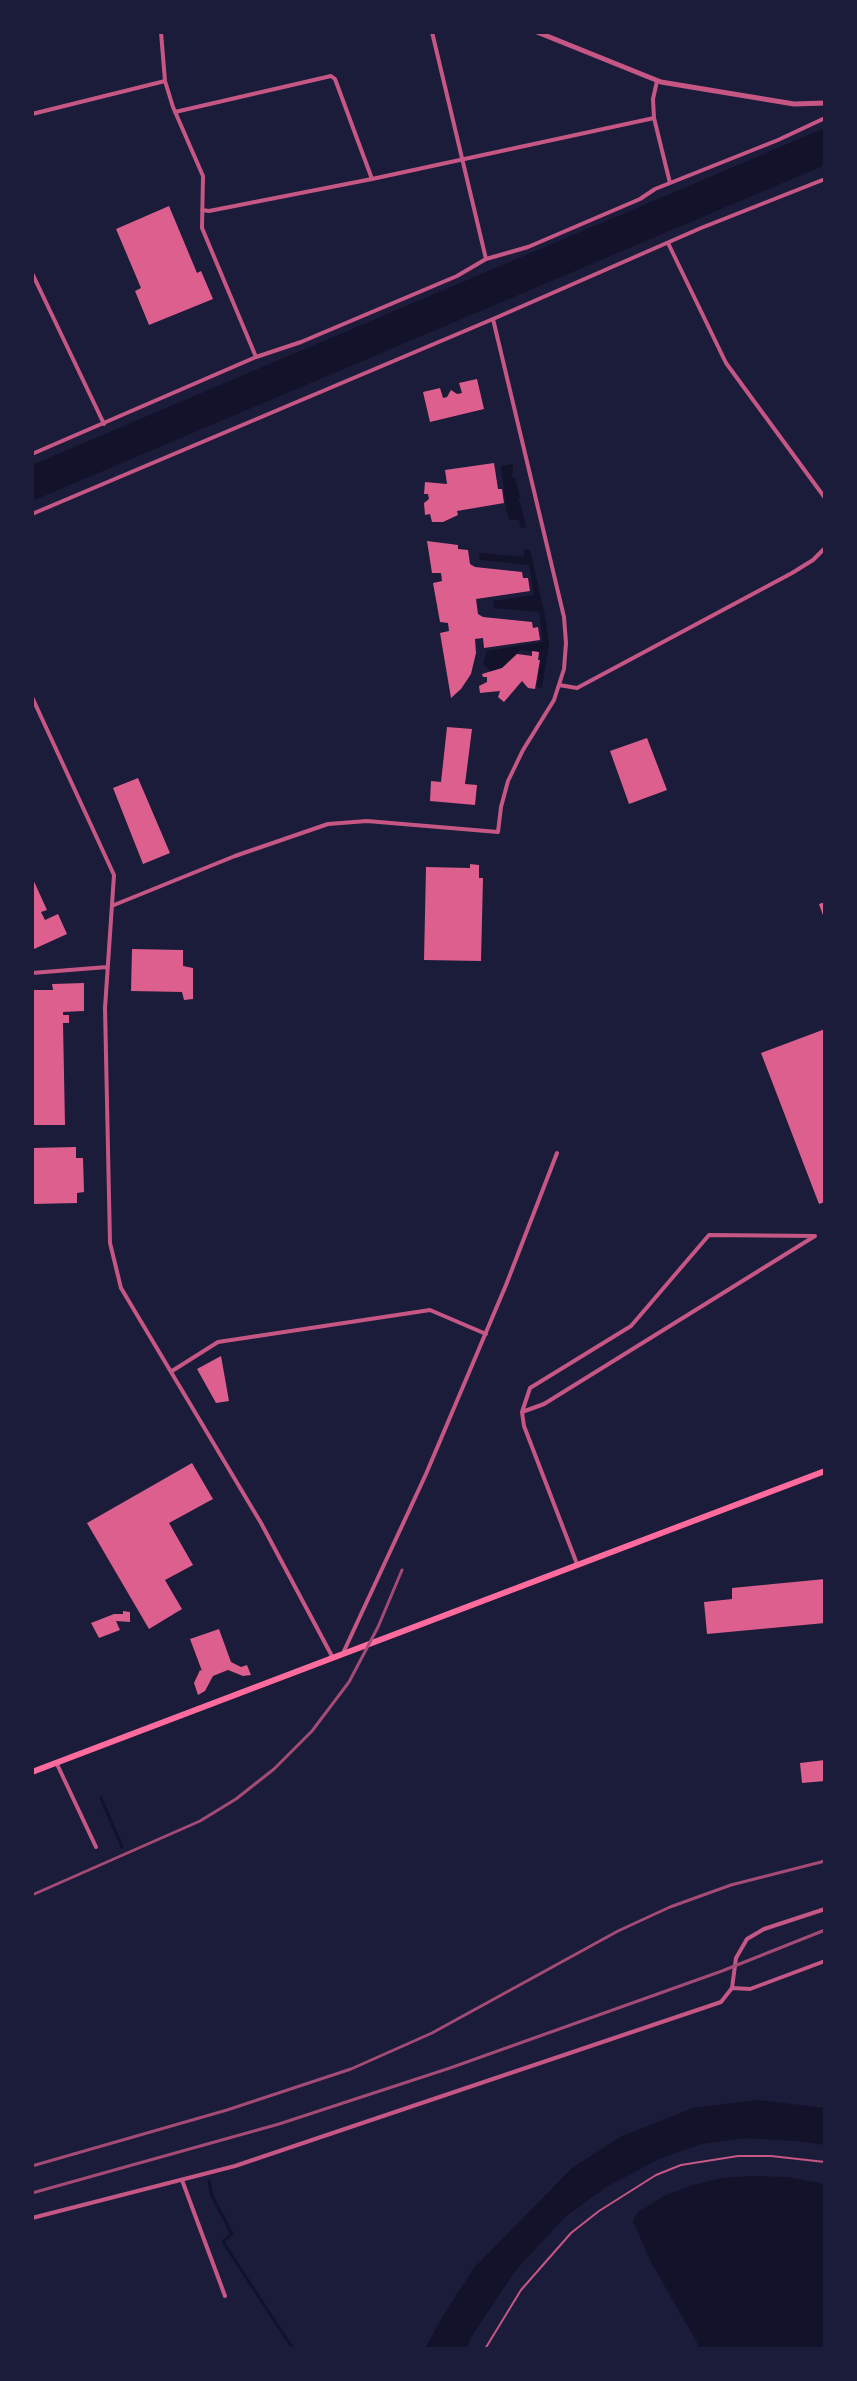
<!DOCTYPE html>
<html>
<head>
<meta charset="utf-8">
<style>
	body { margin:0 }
	#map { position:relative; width:857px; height:2381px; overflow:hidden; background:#1b1b3a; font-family:"Source Sans 3",sans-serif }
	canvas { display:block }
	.frame { position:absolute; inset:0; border:34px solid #1b1b3a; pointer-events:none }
</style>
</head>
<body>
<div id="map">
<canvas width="857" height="2381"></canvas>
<div class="frame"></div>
</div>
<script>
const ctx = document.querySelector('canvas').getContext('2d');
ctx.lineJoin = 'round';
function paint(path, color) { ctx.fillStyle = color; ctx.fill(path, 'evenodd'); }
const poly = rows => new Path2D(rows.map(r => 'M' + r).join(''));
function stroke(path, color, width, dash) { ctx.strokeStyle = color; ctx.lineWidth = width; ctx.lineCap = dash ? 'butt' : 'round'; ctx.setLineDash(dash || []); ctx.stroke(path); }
paint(poly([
	[825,128,825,165,32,501,32,465],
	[513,464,512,477,515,477,520,497,518,502,520,502,526,527,521,528,519,520,510,520,507,513,501,466],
	[525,549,530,550,546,621,549,643,542,688,537,687,541,652,520,650,502,668,492,672,483,664,487,651,543,642,539,612,494,608,493,601,534,595,529,565,480,560,479,553,524,557],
	[758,2100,825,2108,825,2145,797,2141,747,2138,701,2144,659,2159,606,2187,565,2217,516,2270,473,2334,466,2349,425,2349,442,2317,474,2268,571,2169,620,2137,693,2108],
	[750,2176,787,2177,825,2184,825,2349,693,2349,699,2346,652,2264,633,2221,637,2213,664,2196,693,2185,723,2178]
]), '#12122b');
stroke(poly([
	[101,1798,122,1847],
	[209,2181,212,2196,232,2234,223,2242,293,2349]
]), '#12122b', 3);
paint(poly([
	[169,206,197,273,201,271,213,299,149,325,135,291,141,288,116,229],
	[477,379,484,409,430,422,423,392,440,388,443,398,447,397,451,390,457,394,462,393,459,383],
	[494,463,498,489,502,489,504,503,457,511,458,515,443,522,432,522,430,514,425,515,424,503,429,499,428,494,424,494,425,482,447,484,445,470],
	[427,541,458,545,458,549,468,550,470,564,475,567,522,572,523,578,528,578,530,591,476,599,478,614,483,617,532,622,533,628,538,627,540,640,484,648,483,638,475,639,476,653,471,674,461,689,451,698,440,633,449,631,448,623,440,622,433,583,442,581,441,573,432,573],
	[532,651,539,652,538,660,540,660,535,689,528,688,522,681,504,702,498,697,500,691,480,693,479,686,487,682,487,677,483,677,482,674,502,668,517,654,532,656],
	[447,727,472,729,465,784,477,785,475,805,430,801,431,781,441,782],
	[647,738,667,790,629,804,610,751],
	[138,778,170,853,143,864,113,788],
	[470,864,479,865,479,878,483,878,481,961,424,960,426,867,470,868],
	[32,877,47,910,41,912,45,920,58,914,67,934,34,949],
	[825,902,825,921,819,904],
	[132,949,183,950,183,966,193,968,193,999,184,1000,182,992,131,991],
	[84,983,84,1011,63,1012,63,1015,69,1015,69,1023,63,1023,65,1125,32,1125,32,990,53,990,52,984],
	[825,1029,825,1202,819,1204,761,1053],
	[76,1147,76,1158,83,1158,84,1192,77,1193,77,1203,32,1204,32,1148],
	[221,1356,229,1401,216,1403,197,1369],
	[192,1463,213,1499,169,1523,193,1565,165,1580,182,1609,149,1629,87,1523],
	[825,1579,825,1623,707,1634,704,1602,732,1599,732,1588],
	[123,1611,130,1612,130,1622,116,1621,120,1630,99,1638,91,1623,114,1614,123,1614],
	[219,1629,231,1662,241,1667,247,1665,251,1675,243,1676,228,1670,213,1676,205,1691,198,1695,194,1683,200,1670,202,1671,190,1639],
	[825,1760,825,1781,802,1783,800,1763]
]), '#dd5f8e');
stroke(poly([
	[485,2349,521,2290,571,2233,599,2211,656,2175,681,2165,738,2156,771,2156,825,2162]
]), '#c65784', 2);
stroke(poly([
	[161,32,165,81,173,107,203,176,202,228,256,357],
	[432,32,486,259],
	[657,81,653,99,654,118,670,183],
	[175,112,331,76,335,79,372,179],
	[32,114,165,81],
	[202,210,209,211,372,179,654,118],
	[668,243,726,363,825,498],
	[32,273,104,424],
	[32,454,256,357,301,342,457,276,486,259,528,247,640,199,655,189,778,140,825,118],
	[32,514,493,319,701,228,825,179],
	[559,685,577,688,792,573,813,560,825,548],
	[32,697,114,875,105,1008,110,1243,121,1288,261,1523,333,1658],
	[114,905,235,856,328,824,367,821,498,832,501,807,508,781,523,750,554,700,564,669,566,643,564,617,493,319],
	[32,973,107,967],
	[172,1371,218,1342,430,1310,486,1334],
	[522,1412,530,1388,631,1326,709,1235,815,1236,544,1404,522,1412,524,1426,577,1564],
	[344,1651,426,1474,506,1285,557,1153],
	[56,1762,96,1847],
	[732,1988,750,1989,825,1961],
	[182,2180,225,2296],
	[32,2218,235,2166,721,2002,732,1988,736,1958,747,1939,764,1929,825,1909]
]), '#c65784', 4);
stroke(poly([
	[537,32,661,82,794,104,825,103]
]), '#c65784', 5);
stroke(poly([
	[32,1772,825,1471]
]), '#ff6b9d', 6);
stroke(poly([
	[32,1895,200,1821,236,1799,274,1769,312,1731,349,1682,378,1627,402,1570],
	[32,2166,227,2110,351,2069,432,2033,618,1931,670,1907,731,1885,825,1861],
	[32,2193,279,2124,450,2068,722,1971,825,1930]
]), '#a44b75', 3);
</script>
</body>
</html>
